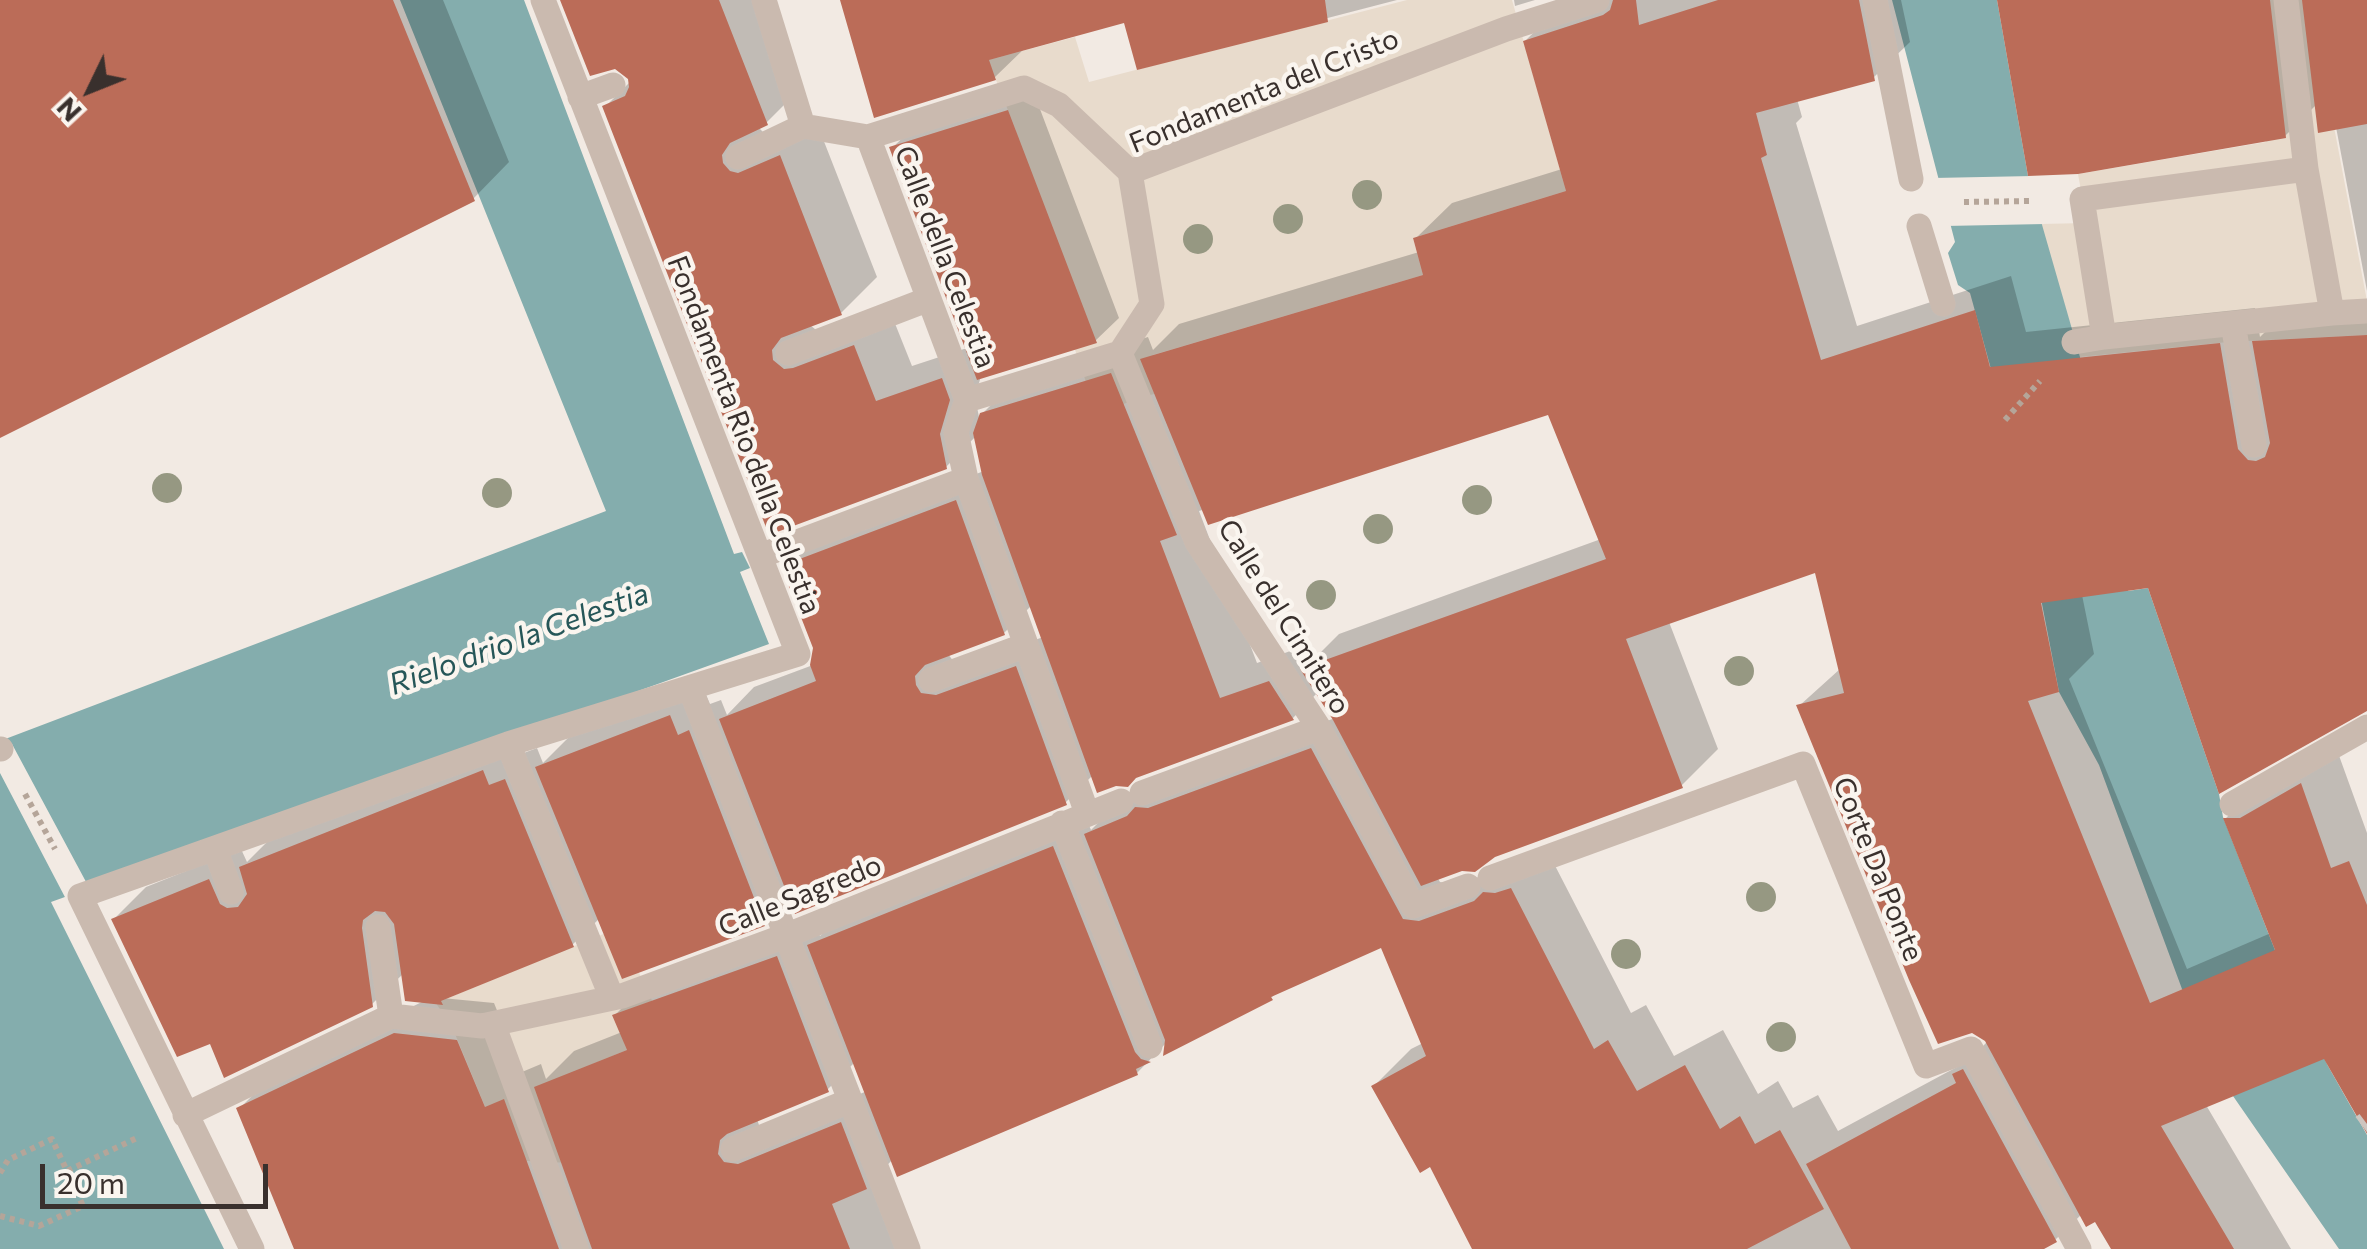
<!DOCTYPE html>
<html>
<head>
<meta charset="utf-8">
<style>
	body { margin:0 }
	#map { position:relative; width:2367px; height:1249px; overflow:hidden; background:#f2eae3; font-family:Commissioner,sans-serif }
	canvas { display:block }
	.north { position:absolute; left:40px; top:40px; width:100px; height:100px; -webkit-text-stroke:8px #faf5ef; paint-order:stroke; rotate:227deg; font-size:28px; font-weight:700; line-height:40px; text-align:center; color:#39302d }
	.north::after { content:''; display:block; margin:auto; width:35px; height:45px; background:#39302d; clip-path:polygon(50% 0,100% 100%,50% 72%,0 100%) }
	.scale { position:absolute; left:40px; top:1164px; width:228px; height:45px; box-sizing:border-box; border:5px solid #39302d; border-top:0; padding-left:12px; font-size:30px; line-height:35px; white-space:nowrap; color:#39302d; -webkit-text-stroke:8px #faf5ef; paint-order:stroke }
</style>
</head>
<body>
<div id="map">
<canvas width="2367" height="1249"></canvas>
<div class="north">N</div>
<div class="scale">20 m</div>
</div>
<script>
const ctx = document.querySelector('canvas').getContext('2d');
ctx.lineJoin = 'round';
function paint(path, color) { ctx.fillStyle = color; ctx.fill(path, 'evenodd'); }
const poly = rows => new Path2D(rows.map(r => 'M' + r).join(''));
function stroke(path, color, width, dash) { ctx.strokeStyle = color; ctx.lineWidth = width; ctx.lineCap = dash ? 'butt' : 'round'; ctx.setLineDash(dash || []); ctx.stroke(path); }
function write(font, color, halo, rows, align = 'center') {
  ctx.font = font + ' Commissioner,sans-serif'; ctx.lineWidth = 9; ctx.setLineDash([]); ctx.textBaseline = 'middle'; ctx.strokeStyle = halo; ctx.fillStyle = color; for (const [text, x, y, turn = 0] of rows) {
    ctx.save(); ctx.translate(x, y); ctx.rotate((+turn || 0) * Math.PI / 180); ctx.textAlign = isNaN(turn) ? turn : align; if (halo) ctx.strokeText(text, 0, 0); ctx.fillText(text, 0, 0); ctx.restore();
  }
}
paint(poly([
	[1407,0,1512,0,1566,191,1413,238,1423,275,1153,355,1166,390,1108,409,1089,391,1068,329,1015,128,988,60,1075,37,1089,82],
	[2239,0,2310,0,2367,301,2367,335,2228,342,2080,357,2040,224,2087,223,2078,174,2266,142],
	[618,928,664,1026,624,1043,627,1050,588,1066,589,1164,507,1160,455,1034,436,1003]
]), '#e8dbcc');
paint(poly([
	[400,0,524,0,734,554,742,552,750,568,740,572,769,644,51,902,224,1249,0,1249,0,741,606,511],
	[1892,0,1997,0,2028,176,2080,357,2128,591,2148,588,2219,794,2223,817,2287,981,2328,1066,2367,1135,2367,1249,2339,1249,2233,1096,2182,989,2099,765,2059,692,2010,438,1970,293,1958,285,1948,253,1955,242]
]), '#84adad');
paint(poly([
	[2033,176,2045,224,1945,226,1933,178],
	[12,744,92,893,67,901,0,773,0,749]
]), '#f2eae3');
paint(poly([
	[0,0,443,0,509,162,473,199,0,435],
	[562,0,769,0,802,87,766,123,758,127,766,135,816,121,877,277,841,313,810,325,821,334,890,311,912,366,967,348,892,148,916,125,1032,88,1119,318,1095,341,981,376,975,397,979,417,1020,376,1148,337,1153,350,1179,324,1419,252,1415,239,1452,203,1562,169,1525,41,1562,5,1578,0,1901,0,1910,42,1873,78,1797,99,1802,117,1796,123,1857,326,2011,276,2026,332,2255,308,2260,337,2291,306,2367,302,2367,710,2150,586,2082,595,2094,654,2069,679,2187,969,2271,933,2226,818,2262,783,2337,750,2367,833,2367,1129,2325,1056,2206,1105,2291,1249,2114,1249,2096,1219,2082,1214,2055,1240,2039,1249,1475,1249,1431,1164,1374,1086,1411,1049,1423,1043,1382,945,1279,990,1271,998,1167,1042,1137,1073,893,1159,874,1179,902,1249,297,1249,239,1109,276,1072,424,1001,404,973,372,1004,211,1040,114,919,146,887,241,849,247,862,274,835,515,740,521,754,537,748,543,763,570,736,702,685,710,704,721,700,727,715,754,687,813,665,816,648,784,566,816,534,984,471,976,436,946,467,771,532,605,107,631,81],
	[1549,411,1601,539,1339,634,1315,658,1307,645,1257,663,1199,511],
	[1817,570,1840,669,1799,706,1989,1040,1968,1061,1838,1131,1818,1095,1793,1108,1778,1081,1758,1094,1723,1030,1674,1056,1646,1005,1631,1013,1548,852,1457,885,1440,882,1437,877,1682,785,1718,749,1669,622],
	[1032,605,1043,637,969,665,954,662,948,654,1004,633],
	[1318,692,1335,718,1124,797,1091,830,1085,816,842,914,820,936,814,921,652,978,615,1015,622,1032,574,1051,546,1079,541,1064,522,1072,494,1003,442,998,572,945,600,918,764,924,791,896,1065,803,1093,775,1135,776,1293,718],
	[855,1062,867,1091,778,1128,759,1125,757,1119,828,1089],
	[843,0,1397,0,1139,67,1126,20,1025,48,995,77,876,115],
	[1514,0,1535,0,1515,6],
	[2000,0,2367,0,2367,291,2336,127,2317,104,2285,136]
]), '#0003');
paint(poly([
	[0,0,393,0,475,201,0,438],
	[560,0,719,0,768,125,730,143,722,155,723,163,730,171,738,173,780,155,842,315,781,338,772,350,773,360,784,369,793,368,854,345,876,401,942,378,950,400,940,434,947,469,769,535,602,106,625,96,629,87,628,79,615,69,590,76],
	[840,0,1325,0,1328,22,1137,70,1124,23,989,60,996,80,874,118],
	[1613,0,1636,0,1639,25,1718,0,1859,0,1875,81,1756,113,1767,155,1761,158,1821,360,1975,310,1990,367,2220,343,2238,449,2248,460,2256,461,2265,457,2270,443,2252,341,2367,335,2367,711,2219,794,2148,588,2041,603,2059,692,2028,701,2150,1003,2275,950,2223,818,2240,818,2301,783,2331,868,2349,861,2367,905,2367,1134,2324,1059,2161,1126,2234,1249,2111,1249,2095,1222,2086,1227,1985,1041,1972,1033,1938,1044,1909,980,1796,705,1844,693,1815,573,1626,639,1683,788,1495,857,1475,872,1462,871,1421,886,1333,720,1300,669,1606,559,1548,415,1208,525,1140,359,1423,275,1413,238,1566,191,1523,41,1603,15,1610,10],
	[1997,0,2270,0,2286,138,2078,174,2028,176],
	[2302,0,2367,0,2367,124,2318,133],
	[1008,110,1097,343,977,380,889,147],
	[1111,373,1177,535,1160,541,1220,698,1269,681,1294,720,1136,778,1128,787,1116,786,1097,793,982,475,973,433,980,413],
	[956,500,1005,635,925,665,915,676,916,685,921,693,936,695,1016,666,1067,805,795,914,719,719,816,681,810,665,813,648,781,566],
	[670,715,678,735,689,730,765,926,622,979,535,767],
	[1311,748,1403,919,1419,921,1474,901,1483,892,1495,893,1511,888,1594,1049,1608,1040,1637,1091,1685,1065,1720,1129,1740,1116,1755,1144,1780,1130,1824,1209,1747,1249,1472,1249,1430,1167,1420,1173,1371,1086,1426,1056,1381,948,1271,997,1273,1000,1163,1056,1165,1040,1084,834,1127,816,1135,807,1148,808],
	[483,770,489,785,505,779,574,947,441,1001,443,1005,405,1001,394,924,385,912,375,911,363,920,362,928,373,1007,224,1078,210,1044,177,1057,111,919,209,879,220,904,227,908,238,907,247,894,239,867],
	[1053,846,1135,1052,1141,1059,1151,1062,1136,1069,1138,1075,897,1177,807,945],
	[777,956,829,1092,727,1134,720,1140,718,1154,724,1162,738,1164,841,1122,867,1189,832,1204,850,1249,592,1249,534,1087,627,1050,612,1015],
	[394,1033,457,1040,485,1107,504,1099,559,1249,294,1249,236,1108],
	[1963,1069,2057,1242,2044,1249,1851,1249,1806,1164,1956,1083,1952,1074]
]), '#bb6c58');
stroke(poly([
	[2363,1127,2367,1124]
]), '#cdc5bf', 25, [25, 12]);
stroke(poly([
	[1964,202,2031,201],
	[2005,420,2040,381],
	[25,794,55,849],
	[0,1173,8,1160,52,1139,67,1171,139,1137],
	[0,1216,39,1226,83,1206,67,1171]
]), '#b5a599', 6, [5, 5]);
stroke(poly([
	[764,0,803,126,868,137,967,400,956,432,966,479,1087,813],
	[1875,0,1911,179],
	[2286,0,2306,169,2332,313,2367,311],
	[580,97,613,85],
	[868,137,1024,88,1059,105,1130,172],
	[738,157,803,126],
	[1919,226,1943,304],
	[2233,324,2254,445],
	[2104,337,2332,313],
	[2074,342,2104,337,2082,199,2306,169],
	[788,353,929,299],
	[1120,353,1152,304,1130,172,1506,29,1597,0],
	[1120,353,1197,542,1319,728,1413,906,1468,886],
	[967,400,1120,353],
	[760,556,966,479],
	[931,680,1026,645],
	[690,688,908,1249],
	[508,744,612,998],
	[0,749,1,749],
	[1142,793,1319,728],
	[2232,804,2367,727],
	[1062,823,1150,1046],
	[215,849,231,892],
	[1490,878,1803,764,1926,1066,1971,1049,2079,1249],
	[378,927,391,1016],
	[493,1024,576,1249],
	[185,1115,391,1016,482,1026,622,996,785,936,1121,801],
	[733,1149,849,1101],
	[252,1249,80,896,508,744,798,654,543,0]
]), '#cabaaf', 25);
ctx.fillStyle = '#969882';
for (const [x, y] of [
	[1367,195],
	[1288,219],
	[1198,239],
	[167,488],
	[497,493],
	[1477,500],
	[1378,529],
	[1321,595],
	[1739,671],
	[1761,897],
	[1626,954],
	[1781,1037]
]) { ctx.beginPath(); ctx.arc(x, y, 15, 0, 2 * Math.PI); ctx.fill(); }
write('28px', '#39302d', '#faf5ef', [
	["Fondamenta del Cristo",1264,91,-22],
	["Calle della Celestia",945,257,69],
	["Fondamenta Rio della Celestia",744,435,69],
	["Calle del Cimitero",1284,617,58],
	["Corte Da Ponte",1878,869,68],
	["Calle Sagredo",800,896,-22]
]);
write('italic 30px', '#255658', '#faf5ef', [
	["Rielo drio la Celestia",519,639,-20]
]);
</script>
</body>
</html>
